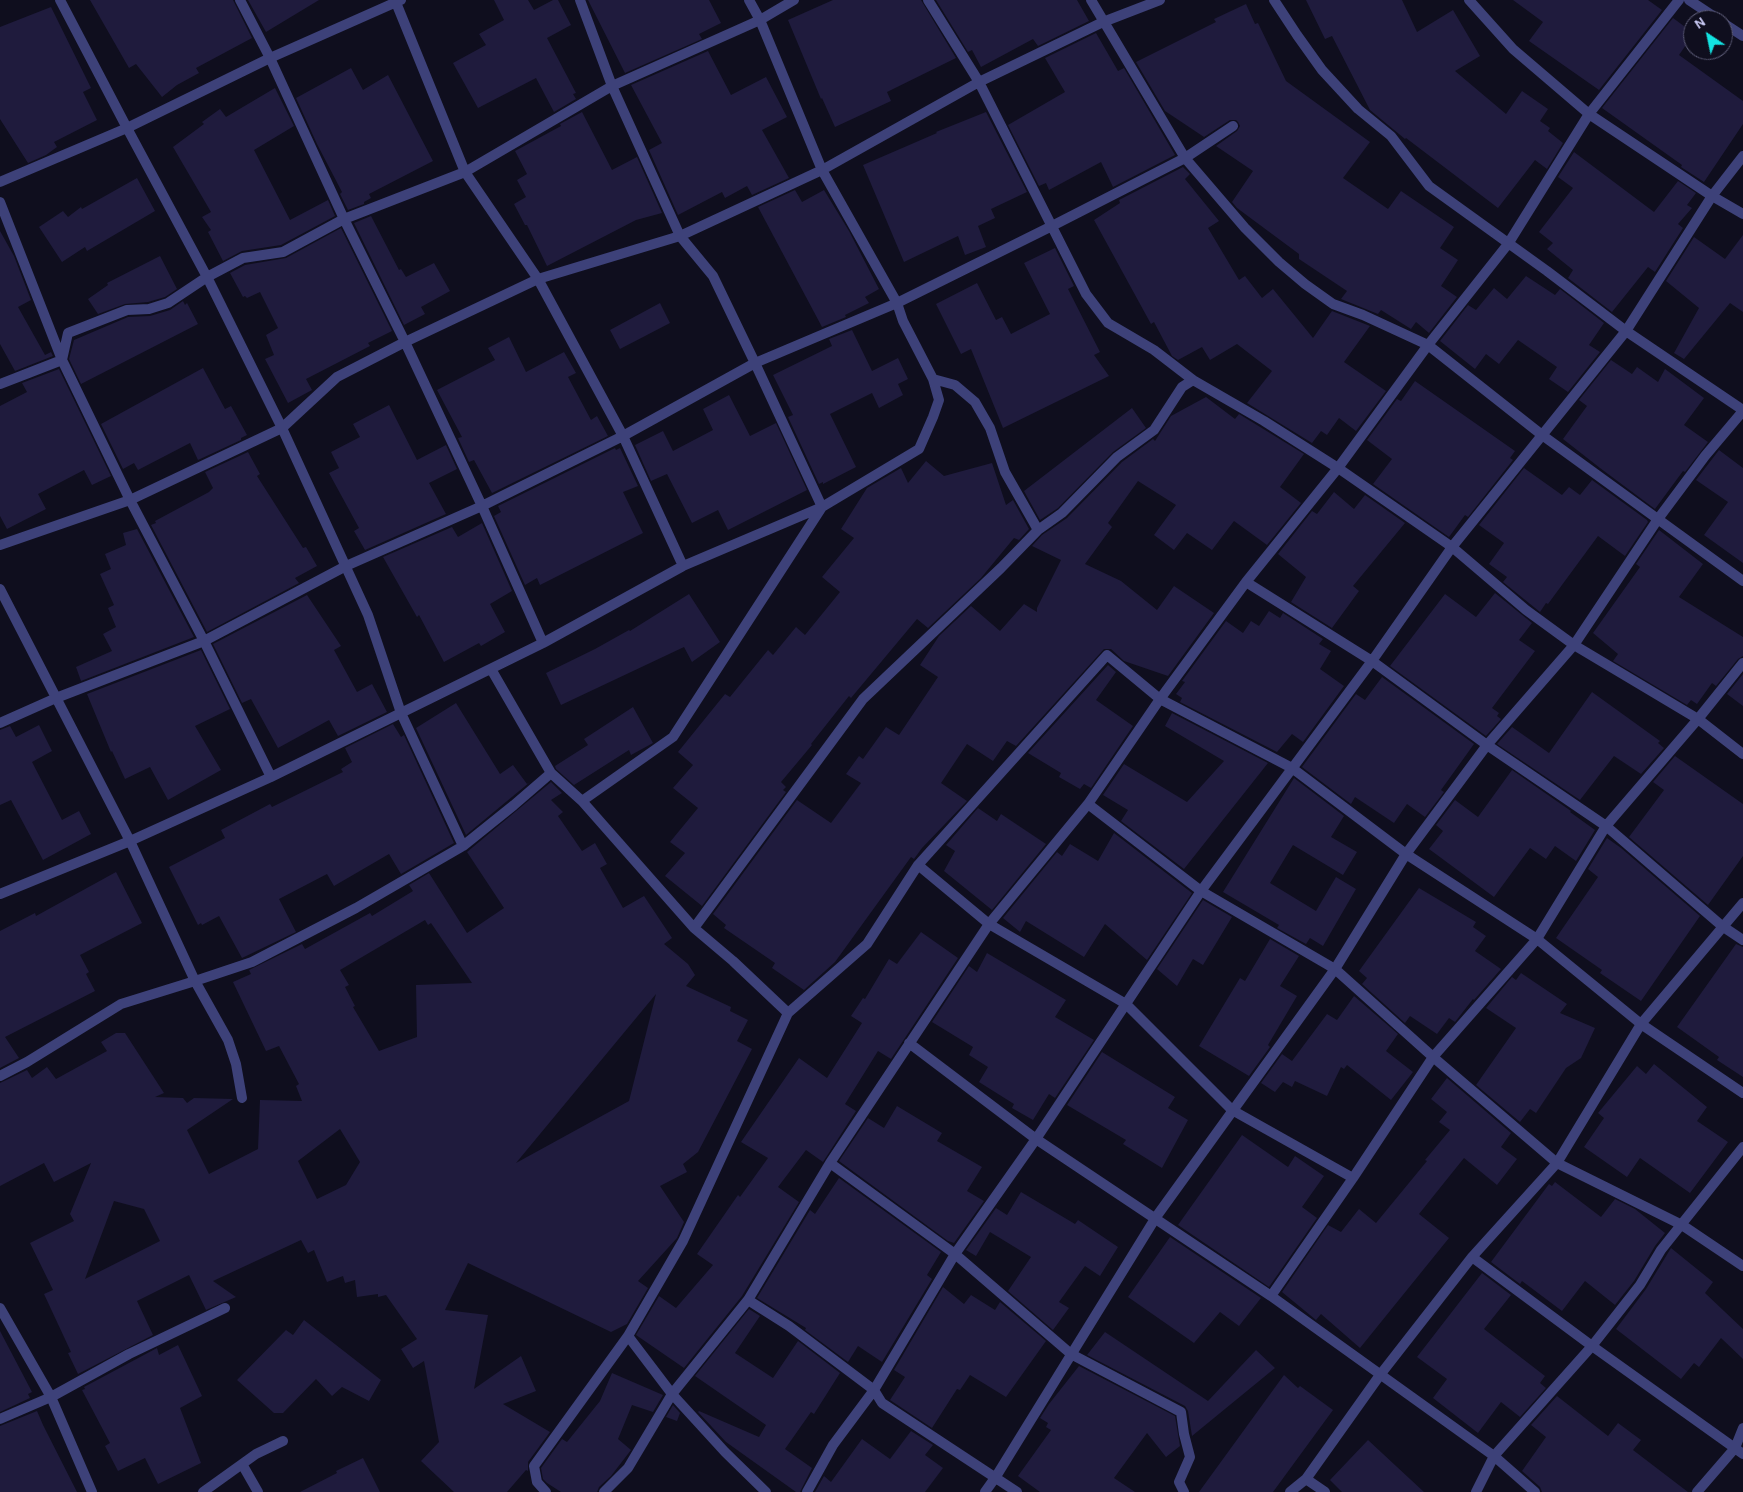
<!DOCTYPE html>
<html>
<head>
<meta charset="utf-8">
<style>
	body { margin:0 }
	#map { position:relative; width:1743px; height:1492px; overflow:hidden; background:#0f0e1e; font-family:Karla,sans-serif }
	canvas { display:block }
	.north { position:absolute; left:1683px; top:10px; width:50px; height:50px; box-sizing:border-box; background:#0f0e1e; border:1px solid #5c5b76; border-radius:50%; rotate:326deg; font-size:14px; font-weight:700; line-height:20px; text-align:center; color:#cfcffb }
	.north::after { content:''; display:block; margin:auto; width:18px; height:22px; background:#13e3e2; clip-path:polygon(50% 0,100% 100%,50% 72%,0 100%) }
</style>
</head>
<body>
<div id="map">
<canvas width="1743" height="1492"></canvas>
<div class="north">N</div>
</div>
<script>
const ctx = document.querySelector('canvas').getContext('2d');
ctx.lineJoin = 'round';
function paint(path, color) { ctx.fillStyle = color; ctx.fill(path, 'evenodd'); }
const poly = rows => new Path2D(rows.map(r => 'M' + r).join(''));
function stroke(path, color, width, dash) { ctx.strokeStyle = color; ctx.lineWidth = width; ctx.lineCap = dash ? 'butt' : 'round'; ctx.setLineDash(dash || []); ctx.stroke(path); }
paint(poly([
	[90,0,233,0,252,38,196,68,199,73,177,85,162,97,136,64,129,68],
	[248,0,319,0,266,32],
	[494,0,528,0,534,10,553,0,558,0,571,25,547,38,576,93,573,94,576,99,554,112,536,78,478,108,453,63,486,45,479,34,504,20],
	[588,0,709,0,721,23,699,34,702,39,625,73],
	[833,0,921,0,956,58,887,92,891,101,835,127,822,98,821,99,788,20],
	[936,0,1077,0,1089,21,1038,46,1033,39,981,67,972,50,968,52],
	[1306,0,1402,0,1417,32,1453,10,1480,56,1455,71,1506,114,1522,91,1548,109,1540,121,1550,128,1548,131,1563,143,1547,169,1535,160,1498,208,1406,138,1405,139,1370,110,1332,36,1325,39],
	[1513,0,1648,0,1662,10,1599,90,1529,41,1543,22],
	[1246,4,1255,24,1258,23,1286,81,1370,142,1343,178,1388,209,1401,191,1454,227,1440,248,1458,260,1441,286,1457,297,1429,333,1416,322,1411,329,1381,310,1378,314,1341,299,1347,291,1299,259,1299,254,1237,208,1232,202,1253,171,1216,146,1237,131,1240,126,1238,122,1236,120,1230,120,1204,137,1165,111,1136,62,1216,22,1214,19],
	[51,7,91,88,83,92,97,120,54,142,57,147,46,155,28,163,0,119,0,27],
	[1673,18,1692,32,1686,41,1688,42,1679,55,1743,101,1743,124,1704,182,1681,167,1682,165,1602,108],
	[1096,33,1118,71,1124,68,1175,155,1113,187,1101,162,1049,190,1046,183,1039,186,1008,125,1065,92,1045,58],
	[708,51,731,95,766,77,787,117,762,130,789,178,752,195,747,186,725,198,722,192,678,215,649,150,662,143,631,85],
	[351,68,363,90,388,75,433,161,369,194,371,198,364,202,364,204,348,210,340,194,342,192,317,144,296,98],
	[275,88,294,126,254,150,290,220,328,200,335,216,281,245,242,251,223,261,208,232,211,230,202,217,211,212,173,147,204,124,202,122,220,109,226,117],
	[582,112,612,170,637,157,662,213,636,220,547,266,527,225,525,225,514,204,526,197,517,180,527,174,515,151,561,126,560,124],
	[986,112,1027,192,991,209,995,218,978,226,986,247,965,255,958,236,904,262,863,165,937,133,936,132],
	[1574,152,1654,212,1678,181,1696,193,1687,205,1692,208,1678,224,1683,228,1655,272,1648,267,1612,312,1568,278,1573,270,1547,249,1553,243,1539,232,1573,188,1558,177],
	[1183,167,1190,174,1185,179,1219,221,1208,228,1239,280,1245,276,1262,298,1273,289,1313,338,1332,311,1370,326,1344,362,1386,391,1356,431,1339,418,1327,435,1321,431,1312,443,1247,403,1272,371,1237,344,1210,360,1202,347,1178,360,1172,356,1154,322,1151,324,1094,220,1120,203,1119,200],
	[137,178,155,211,87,251,85,247,62,262,39,227,63,211,68,217,81,207,82,209],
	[795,190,802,202,824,190,849,231,879,289,865,297,869,303,845,315,846,317,822,327,758,207],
	[371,216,399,270,401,269,406,277,434,263,450,291,421,307,425,314,404,325,354,223],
	[341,228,392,331,368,343,370,346,306,379,312,390,288,403,265,359,274,355,266,335,278,328,260,292,247,298,245,296,243,297,230,273,245,265,286,258],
	[0,231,14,256,31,300,18,307,45,355,51,352,53,356,15,371,0,344],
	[1743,235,1743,312,1730,303,1684,359,1674,353,1699,308,1666,281,1694,237,1725,259],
	[1055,248,1074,286,1068,289,1100,352,1094,355,1109,376,1003,428,971,349,961,354,936,304,977,283,996,320,1002,317,1011,334,1050,314,1024,263],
	[160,256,177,289,165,297,148,302,125,304,98,314,88,299,108,285,107,283],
	[1526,276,1555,295,1560,289,1604,323,1589,345,1600,352,1568,392,1549,379,1557,367,1518,340,1499,364,1486,354,1475,369,1440,341,1468,305,1476,310,1494,288,1507,299],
	[183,301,185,305,187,303,198,324,81,384,69,359,74,340,128,317,150,316,170,310],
	[660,303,670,323,620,349,610,330],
	[852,330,872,371,898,358,908,379,898,384,903,395,879,408,872,393,830,414,856,467,823,484,823,482,819,484,788,417,793,415,773,375,832,346,829,339],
	[509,337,526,372,564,352,576,373,568,377,591,420,597,416,608,436,492,493,474,460,469,462,458,438,462,437,437,390,495,360,488,348],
	[1611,360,1632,374,1637,367,1658,382,1665,369,1704,398,1684,425,1708,442,1685,472,1683,471,1655,509,1600,468,1563,439,1587,406,1579,400],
	[203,368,225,409,231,406,247,435,241,438,241,440,198,460,190,443,138,470,134,463,123,469,101,424],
	[59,369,111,476,92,485,84,470,38,494,46,509,7,529,0,516,0,406,27,392,22,383],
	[1415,381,1515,451,1510,458,1513,460,1468,517,1465,515,1449,537,1373,484,1392,459,1367,440,1397,399,1401,401],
	[729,395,750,436,776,423,807,490,728,530,718,510,692,523,667,474,651,481,635,445,663,431,673,451,713,430,703,409],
	[1206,397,1235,419,1239,414,1304,454,1280,487,1301,503,1267,545,1234,521,1212,550,1187,533,1174,550,1154,535,1176,505,1138,481,1108,523,1112,527,1085,564,1121,581,1157,610,1174,586,1214,613,1168,676,1124,661,1111,649,1104,649,1016,746,1007,741,993,761,967,744,941,783,967,801,922,848,914,859,911,857,835,962,804,990,772,968,775,963,724,928,726,925,713,914,797,800,831,823,861,783,846,774,859,756,863,759,886,727,899,735,938,677,920,665,939,636,971,606,1000,631,1024,604,1037,612,1037,608,1061,560,1032,546,1042,535,1067,518,1122,462,1153,439,1155,441,1171,416],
	[389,405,417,460,446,445,457,469,429,483,446,514,365,550,354,531,359,528,329,473,339,468,331,452,360,437,353,424],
	[1132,408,1146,428,1113,452,1058,508,1040,520,1024,491],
	[615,448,616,450,620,448,638,486,623,492,643,533,540,585,537,578,525,585,494,516,501,512,498,506],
	[1719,450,1743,468,1743,563,1704,535,1728,502,1696,480],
	[248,452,260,474,257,476,303,548,306,547,317,566,295,578,299,583,207,632,151,525,156,523,155,521,209,492,213,488,205,472],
	[926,461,944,476,992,463,1006,505,1013,500,1029,529,1019,540,1014,538,981,578,928,628,917,619,851,698,849,696,811,744,812,745,781,782,786,787,783,790,786,792,702,906,665,876,685,853,670,842,698,808,673,788,693,765,678,752,725,694,730,697,768,650,773,655,796,627,805,635,840,592,822,577,854,538,841,529,867,488,901,468,908,483],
	[1524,468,1562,495,1569,487,1580,495,1592,480,1647,520,1648,522,1625,556,1598,536,1548,604,1546,603,1540,612,1503,582,1507,577,1489,564,1504,543,1479,525],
	[1334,492,1354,509,1365,495,1405,523,1353,586,1359,591,1332,628,1291,602,1306,577,1278,554,1312,511,1317,514],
	[482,523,512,591,490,604,505,632,481,646,479,643,444,662,419,615,417,617,383,557,452,527,458,537],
	[137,529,194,637,81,681,76,667,112,651,103,634,116,627,108,608,114,605,100,574,111,569,105,554,126,545,123,533],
	[1659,530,1703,564,1679,597,1743,637,1743,656,1738,659,1716,686,1712,683,1697,704,1691,700,1687,705,1613,661,1618,654,1593,633,1640,567,1636,564],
	[1495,593,1532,623,1519,640,1535,651,1492,708,1499,713,1497,716,1501,719,1486,736,1390,666,1445,594,1476,617],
	[689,594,720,642,692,662,684,647,561,705,546,673,595,649,629,630,630,631],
	[307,595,341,646,334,650,357,692,372,684,387,712,338,736,329,720,278,748,251,699,242,703,213,644],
	[1269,611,1280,618,1283,613,1323,639,1319,644,1331,651,1320,669,1344,686,1303,742,1292,734,1277,752,1180,702,1182,698,1176,694,1185,682,1182,681,1226,621,1243,633,1251,621,1259,626],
	[201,650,230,709,195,726,221,770,168,800,150,767,125,779,112,751,111,752,87,694],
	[1108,665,1116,672,1096,700,1133,726,1091,788,1084,784,1080,789,1059,777,1061,773,1028,753],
	[1743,674,1743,706,1727,694],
	[1382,677,1474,744,1441,790,1444,792,1425,817,1407,804,1394,823,1355,797,1351,804,1302,767,1356,694,1365,700],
	[1592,692,1660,741,1658,743,1664,748,1641,774,1614,756,1580,800,1497,744,1512,727,1549,753],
	[456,703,500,774,513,765,527,784,530,782,466,835,416,728],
	[633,707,653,743,631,755,629,750,574,785,556,769,555,766,588,745,584,739],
	[1172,713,1268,763,1184,869,1121,821,1128,810,1103,795,1124,764,1187,802,1224,761,1165,726],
	[393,724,401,737,404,735,454,843,401,874,389,854,334,886,327,874,279,899,296,932,242,958,219,916,202,925,201,923,198,925,169,867,225,838,221,830,270,804,272,807,343,772,341,769,352,762,345,748],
	[39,725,52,751,32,762,62,820,79,811,91,834,43,860,11,800,0,805,0,730,10,726,16,737],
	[1675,756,1743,804,1743,856,1708,905,1629,837,1664,790,1653,782],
	[1512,770,1571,811,1570,812,1595,830,1576,861,1555,846,1546,859,1530,848,1494,897,1429,849,1443,831,1436,825,1455,800,1478,817],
	[1294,778,1344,816,1331,837,1357,852,1343,875,1293,845,1270,883,1316,911,1336,877,1356,889,1323,946,1310,938,1306,944,1277,928,1279,925,1223,892],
	[551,782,562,793,551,800,563,812,558,816,582,851,595,843,607,864,600,868,623,908,644,896,672,938,664,944,688,964,695,975,686,986,731,1007,730,1011,748,1020,737,1041,752,1049,698,1152,683,1164,687,1172,660,1186,684,1222,677,1238,638,1281,648,1288,627,1324,611,1332,468,1263,445,1310,488,1315,474,1389,521,1356,536,1391,503,1404,550,1432,528,1462,528,1471,526,1470,507,1492,454,1492,421,1461,439,1442,424,1361,413,1368,401,1349,417,1339,386,1295,378,1297,378,1294,357,1297,355,1280,345,1283,343,1276,327,1282,314,1250,308,1253,301,1240,213,1281,236,1297,206,1310,189,1275,137,1301,153,1335,78,1374,68,1353,71,1352,44,1294,53,1290,30,1243,74,1221,70,1214,91,1163,54,1182,44,1163,0,1186,0,1083,27,1070,32,1078,47,1067,56,1079,107,1051,101,1042,116,1033,125,1033,164,1093,155,1097,183,1098,187,1103,194,1098,233,1099,187,1130,209,1174,258,1149,260,1100,302,1101,296,1086,299,1084,279,1046,266,1051,233,982,251,974,249,970,302,944,305,949,370,913,372,916,413,891,409,885,429,873,467,933,504,908,467,852],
	[425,920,428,925,431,923,472,983,416,985,417,1037,379,1051,353,1007,355,1006,345,987,349,985,340,970],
	[656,994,629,1101,516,1163],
	[340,1129,360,1162,346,1185,317,1199,298,1161],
	[114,1201,144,1209,160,1241,85,1279],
	[978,808,997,821,1001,814,1046,844,992,910,944,871,955,851,946,845],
	[1114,833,1192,893,1147,960,1105,924,1084,957,1026,921,1020,932,1003,918,1057,852,1062,856,1070,844,1098,861],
	[1607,838,1621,848,1700,916,1641,1001,1600,973,1602,970,1556,938,1598,877,1588,869],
	[116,872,142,923,80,955,89,972,86,974,95,991,5,1037,19,1058,0,1068,0,931,35,913,36,916],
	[1419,888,1476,922,1473,927,1486,936,1475,951,1501,969,1474,1000,1473,999,1455,1022,1449,1018,1437,1034,1410,1016,1405,1023,1362,984,1367,978,1359,971],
	[1203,900,1232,917,1203,965,1193,959,1177,986,1157,969],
	[921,932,958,958,891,1059,878,1051,845,1104,856,1111,823,1162,806,1150,778,1187,799,1202,742,1296,684,1368,636,1335,659,1296,676,1308,713,1265,697,1254,738,1195,740,1197,768,1158,741,1142,799,1058,827,1078,862,1023,851,1016,863,998,865,999,889,959,897,964],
	[1270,939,1299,956,1280,986,1297,996,1268,1045,1270,1047,1249,1076,1199,1046,1240,978,1245,981],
	[1736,944,1743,947,1743,1077,1717,1060,1719,1057,1677,1027],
	[987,953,1066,1000,1055,1017,1094,1040,1055,1098,1049,1094,1033,1120,1012,1108,1014,1104,979,1082,988,1067,969,1055,973,1047,932,1022,969,966,977,972],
	[1521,973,1567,1004,1560,1013,1595,1028,1581,1058,1566,1068,1536,1113,1530,1109,1520,1122,1476,1085,1516,1028,1486,1008,1512,977,1516,980],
	[1354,996,1398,1034,1386,1051,1413,1072,1391,1100,1347,1065,1344,1069,1341,1067,1327,1096,1295,1081,1292,1087,1283,1082,1275,1092,1261,1083,1282,1054,1292,1061,1327,1014,1337,1020],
	[1102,1052,1175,1097,1168,1108,1188,1120,1162,1168,1123,1144,1126,1140,1067,1105],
	[1654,1064,1707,1107,1697,1121,1728,1142,1690,1193,1640,1158,1627,1177,1584,1147,1604,1118,1598,1113,1637,1066,1646,1074],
	[1447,1078,1511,1133,1501,1147,1517,1159,1497,1185,1464,1158,1419,1214,1449,1238,1360,1348,1321,1314,1316,1320,1282,1292,1328,1225,1341,1232,1359,1209,1376,1223,1427,1161,1425,1160,1450,1130,1439,1122,1447,1112,1431,1099],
	[897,1106,942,1133,937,1141,982,1167,967,1191,984,1201,954,1243,948,1241,839,1161,868,1118,884,1128],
	[1242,1135,1288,1167,1295,1156,1324,1176,1302,1207,1317,1218,1269,1287,1178,1225],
	[839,1178,941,1252,927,1275,932,1279,882,1362,858,1346,848,1362,805,1330,806,1328,757,1298,810,1210,815,1214],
	[1555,1182,1601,1217,1615,1199,1635,1209,1665,1233,1655,1246,1634,1281,1615,1305,1585,1281,1562,1311,1522,1281,1520,1284,1491,1262,1549,1184,1552,1186],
	[1021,1192,1075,1224,1078,1220,1118,1247,1100,1276,1085,1266,1059,1302,1069,1308,1053,1330,1008,1291,1031,1257,990,1232,976,1256,966,1250,996,1208,1007,1215],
	[1170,1237,1261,1298,1239,1326,1220,1312,1194,1343,1128,1297],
	[1671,1248,1713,1282,1705,1293,1743,1329,1743,1359,1721,1338,1699,1367,1694,1363,1681,1379,1616,1329,1646,1289],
	[1482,1273,1511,1295,1484,1329,1545,1376,1540,1383,1546,1388,1520,1417,1501,1402,1478,1433,1433,1398,1447,1379,1417,1357],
	[943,1287,964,1304,971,1295,995,1310,1000,1302,1046,1341,1006,1397,970,1375,960,1390,957,1389,932,1428,890,1400,905,1377,894,1370],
	[749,1309,760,1316,735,1353,773,1378,798,1341,840,1373,814,1414,811,1412,785,1449,812,1468,800,1492,796,1492,726,1442,698,1412,699,1411,759,1437,766,1425,695,1376],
	[304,1320,381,1380,369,1401,342,1387,332,1396,316,1379,283,1413,274,1413,237,1380,286,1330,293,1335],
	[0,1331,32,1392,28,1394,30,1398,0,1412],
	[1105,1332,1208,1401,1256,1350,1275,1368,1192,1436,1188,1411,1185,1406,1087,1355],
	[178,1345,202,1396,180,1408,201,1463,158,1484,145,1458,118,1471,105,1446,110,1443,82,1390,85,1389,84,1387,157,1348,159,1355],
	[1079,1366,1175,1416,1180,1446,1166,1457,1147,1433,1114,1478,1135,1492,1040,1492,1018,1476,1051,1430,1046,1427,1048,1423,1040,1418,1049,1404],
	[612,1373,663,1395,653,1412,632,1405,618,1439,631,1450,611,1476,599,1487,597,1492,561,1492,547,1483,543,1479,541,1468,562,1439,567,1442,600,1401],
	[1284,1375,1298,1388,1300,1386,1333,1410,1273,1492,1199,1492],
	[1557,1396,1608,1436,1618,1423,1641,1440,1633,1450,1688,1492,1542,1492,1540,1487,1522,1471,1546,1437,1531,1425],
	[673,1405,680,1413,677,1421,666,1417],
	[37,1411,43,1425,77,1492,0,1492,0,1426],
	[911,1431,933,1445,925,1455,943,1468,925,1492,815,1492,824,1476,831,1482,862,1439,890,1459],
	[1368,1440,1424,1492,1342,1492,1330,1480],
	[363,1458,380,1492,300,1492,337,1473,336,1471]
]), '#1f1b3d');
stroke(poly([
	[60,0,127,128,207,277,282,428,368,615,401,713,463,846],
	[240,0,270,58,344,219,405,342,482,506,543,643],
	[395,0,465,172,538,279,623,436,683,566],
	[580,0,612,86,680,236,713,276,755,363,822,507,673,737,582,801],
	[928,0,979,82,1086,294,1108,323,1154,350,1193,380,1264,421,1338,468,1452,547,1526,610,1574,645,1698,719,1743,754],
	[1091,0,1185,158,1245,228,1279,262,1305,284,1333,304,1363,315,1428,345,1542,435,1743,581],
	[1274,0,1297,35,1322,70,1358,109,1391,136,1429,186,1547,271,1626,331,1743,410],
	[1469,0,1513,49,1589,114,1712,196,1743,214],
	[1689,0,1719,20],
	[1723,23,1743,36],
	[0,182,127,128,270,58,401,0],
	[0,202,62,360,130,500,204,641,271,777],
	[933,379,955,385,975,402,990,428,1005,472,1038,530],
	[0,384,62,360,68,333,127,310,149,309,168,303,207,277,243,258,283,252,344,219,465,172,612,86,760,20,794,0],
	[0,545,130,500,282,428,337,377,405,342,538,279,680,236,822,170,979,82,1103,22,1160,0],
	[1246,582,1372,661,1487,745,1606,826,1722,926,1743,940],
	[0,589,130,841,195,981,228,1040,236,1064,242,1098],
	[491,669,551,773,582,801,694,928,733,961,788,1013],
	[0,723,56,698,204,641,346,566,482,506,623,436,755,363,897,303,1052,226,1185,158,1233,126],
	[1088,804,1201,891,1335,969,1433,1057,1557,1163,1682,1225,1743,1266],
	[918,865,989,924,1126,1004,1232,1110,1353,1178],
	[0,894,130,841,271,777,543,643,683,566,822,507,919,449,933,417,939,400,933,379,903,321,897,303,822,170,760,20,749,0],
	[694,928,863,699,1001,568,1038,530,1062,513,1117,457,1154,430,1182,387,1193,380],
	[909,1043,1036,1139,1271,1296,1494,1456,1535,1492],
	[0,1076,27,1062,121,1004,195,981,252,962,356,908,463,846,514,805,551,773],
	[830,1163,955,1254,1071,1354,1181,1412,1184,1434,1190,1457,1179,1482,1184,1492],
	[1472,1257,1592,1346,1743,1454],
	[1271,1296,1353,1178,1433,1057,1537,939,1606,826,1698,719,1743,663],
	[748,1300,789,1326,874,1390,882,1403,1017,1492],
	[0,1308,51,1397,92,1492],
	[628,1336,672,1394,725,1452,766,1492],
	[0,1419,51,1397,129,1354,225,1308],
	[242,1464,258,1492],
	[1306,1479,1325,1492],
	[203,1492,256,1454,283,1441],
	[546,1492,537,1482,534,1466,628,1336,683,1241,788,1013,867,944,918,865,1107,655,1160,699,1292,768,1406,854,1537,939,1641,1024,1743,1093],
	[604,1492,628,1468,672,1394,748,1300,830,1163,989,924,1088,804,1160,699,1246,582,1338,468,1428,345,1508,244,1589,114,1679,0],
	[807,1492,833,1445,874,1390,955,1254,1036,1139,1201,891,1372,661,1452,547,1626,331,1712,196,1743,156],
	[985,1492,995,1478,1156,1217,1335,969,1406,854,1487,745,1574,645,1658,519,1705,456,1743,411],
	[1290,1492,1306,1479,1380,1375,1472,1257,1557,1163,1641,1024,1743,903],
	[1476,1492,1494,1456,1592,1346,1640,1285,1661,1250,1743,1147],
	[1697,1492,1735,1448,1743,1428]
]), '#3d4179', 10);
</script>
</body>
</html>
